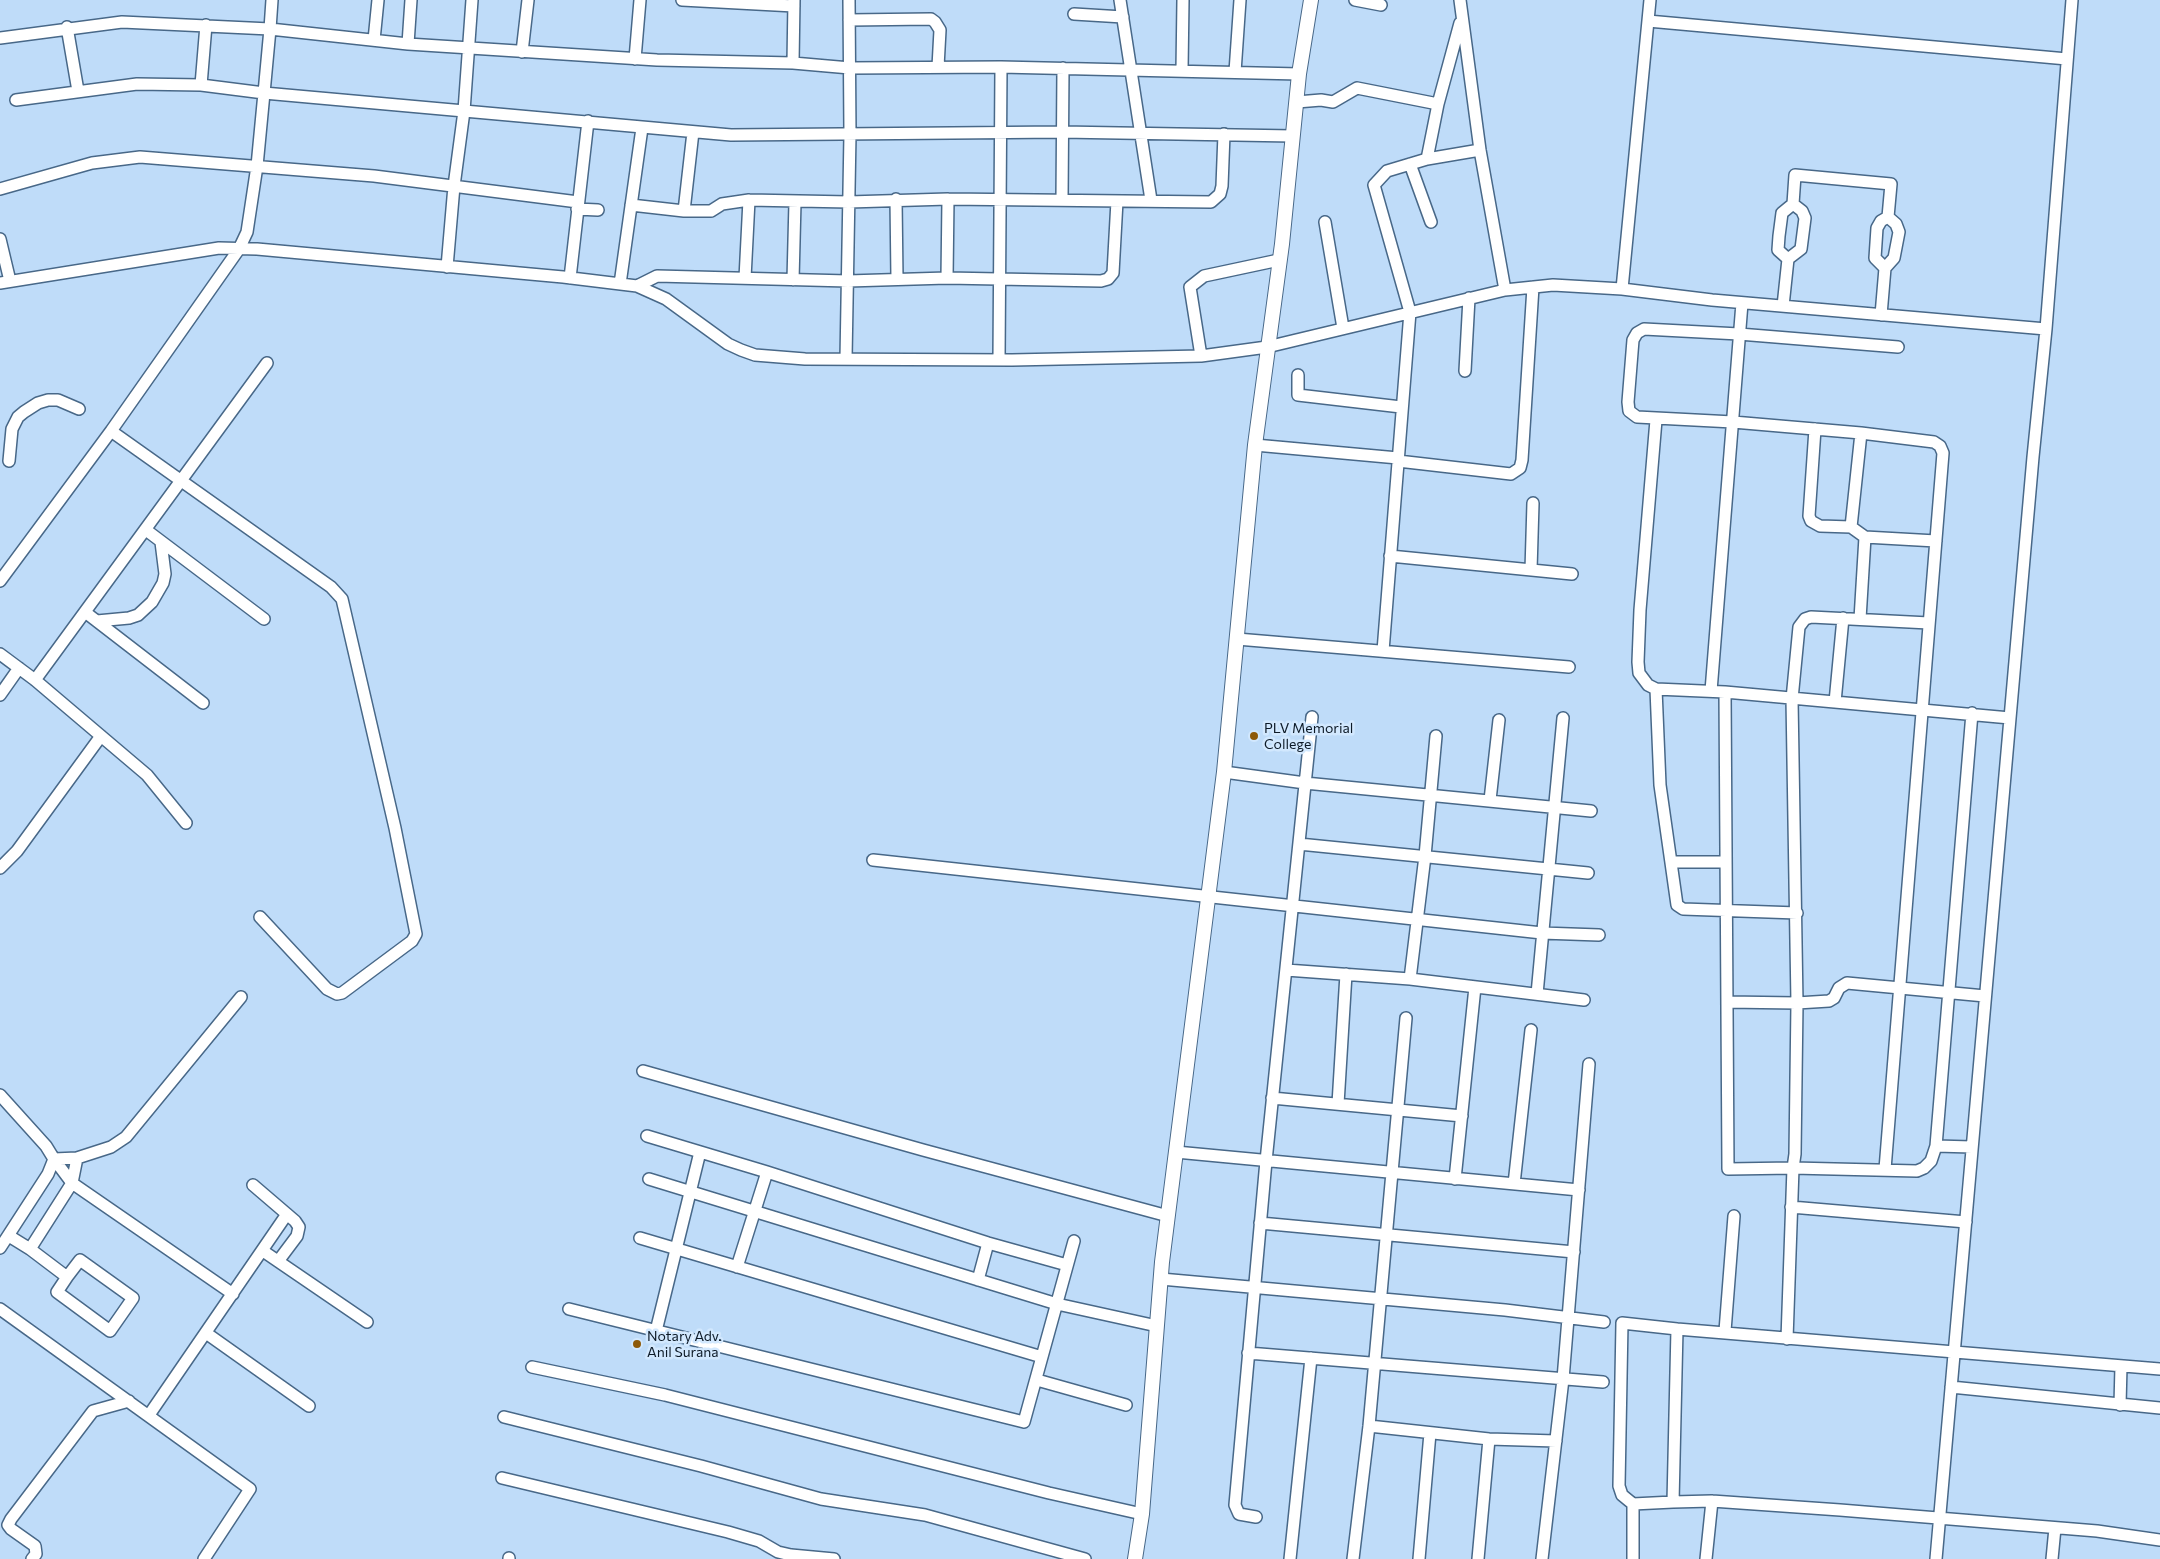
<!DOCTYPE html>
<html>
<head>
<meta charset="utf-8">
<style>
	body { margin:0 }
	canvas { display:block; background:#bfdcf9 }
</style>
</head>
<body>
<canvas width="2160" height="1559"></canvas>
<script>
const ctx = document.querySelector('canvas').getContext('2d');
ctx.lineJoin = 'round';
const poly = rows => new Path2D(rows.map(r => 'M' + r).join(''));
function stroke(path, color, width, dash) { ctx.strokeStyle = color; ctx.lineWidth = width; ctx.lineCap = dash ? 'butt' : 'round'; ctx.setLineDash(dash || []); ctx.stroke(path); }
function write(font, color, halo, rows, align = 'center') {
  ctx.font = font + ' Commissioner,sans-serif'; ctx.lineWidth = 5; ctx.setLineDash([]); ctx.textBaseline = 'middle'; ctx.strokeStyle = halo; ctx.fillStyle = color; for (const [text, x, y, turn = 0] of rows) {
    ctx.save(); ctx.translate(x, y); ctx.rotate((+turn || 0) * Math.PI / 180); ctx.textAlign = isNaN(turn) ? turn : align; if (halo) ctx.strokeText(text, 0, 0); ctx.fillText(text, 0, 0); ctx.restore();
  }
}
const minor = poly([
	[682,0,794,6],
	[1120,0,1151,200],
	[1355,0,1381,5],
	[1460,0,1480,150,1505,290],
	[1074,14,1123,17],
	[849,20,931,19,935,22,940,30,938,67],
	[1648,21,2067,59],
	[67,27,78,91],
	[0,38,122,22,270,29,272,0],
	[374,40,378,0],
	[408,44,411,0],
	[522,52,528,0],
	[635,59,640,0],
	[793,63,794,0],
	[1182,70,1183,0],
	[1235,72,1240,0],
	[201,85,206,25],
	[16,100,137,84,201,85,264,93,270,29,408,44,657,60,793,63,850,68,1001,67,1299,74],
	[1297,102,1321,100,1333,102,1357,88,1438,104],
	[1427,159,1438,104,1460,23],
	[1410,164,1431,222],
	[0,189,92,163,140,157,374,176,578,202],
	[896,199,897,279],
	[1062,200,1063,68],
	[631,205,684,211,711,211,722,204,749,200,849,202,948,199,1211,202,1220,194,1222,186,1224,134],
	[577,209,598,210],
	[684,211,693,132],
	[1325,222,1343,328],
	[0,239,10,281],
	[1788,259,1801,249,1805,218,1802,211,1793,204],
	[447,267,454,186,464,111,472,0],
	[1885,268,1875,258,1877,228,1881,221,1888,217],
	[570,278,588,121],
	[745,278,749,200],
	[947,278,948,199],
	[793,280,795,202],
	[0,283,219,248,257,249,563,277,637,286,666,299,728,344,741,350,755,355,805,359,1012,360,1201,356,1267,347,1505,290,1553,285,1622,289,1712,300,2046,329,2033,457,1936,1559],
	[620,284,642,128],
	[637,286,657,276,848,281,947,278,1101,281,1108,279,1113,273,1117,201],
	[1622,289,1650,0],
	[1783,306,1788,259,1778,250,1779,236,1782,213,1793,204,1795,175,1891,184,1888,217,1896,224,1899,232,1894,258,1885,268,1881,315],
	[2046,329,2072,0],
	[1201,356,1190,287,1204,276,1279,260],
	[846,359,850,134,849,0],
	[999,360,1001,67],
	[1465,371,1469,298],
	[1298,375,1298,395,1401,407],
	[1656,420,1640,610,1638,662,1639,673,1648,685,1656,689,1725,692,2010,718],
	[1815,429,1809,516,1811,521,1820,526,1851,527,1865,537,1936,541],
	[111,431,331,587,342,599,395,828,416,934,412,941,342,993,337,994,327,989,260,917],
	[1255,445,1398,458],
	[9,461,12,429,18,417,24,412,38,403,48,400,58,400,79,409],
	[1398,461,1511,474,1520,468,1522,460,1533,287],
	[1851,527,1861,433],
	[146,530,264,619],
	[1390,556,1572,574],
	[1531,570,1533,503],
	[0,581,111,431,239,249,247,232,257,166,264,93,731,135,1062,132,1293,136],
	[85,612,203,703],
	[1860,619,1865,537],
	[97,621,129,618,138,615,152,602,163,583,165,574,161,542],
	[1237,639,1569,667],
	[1383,651,1410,312,1374,185,1387,171,1427,159,1480,150],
	[0,654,35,680,147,775,186,823],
	[35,680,267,363],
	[1656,689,1660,785,1677,905,1683,909,1797,913],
	[1711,691,1742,303],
	[1725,692,1728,1169,1793,1168,1917,1171,1924,1168,1931,1161,1936,1146,1972,713],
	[0,695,19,668],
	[1835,702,1843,618],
	[1224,772,1305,783,1591,811],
	[1490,800,1499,720],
	[1299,844,1588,873],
	[873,860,1542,933,1599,935],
	[1671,862,1726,862],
	[0,868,17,851,101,736],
	[1286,970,1410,979,1584,1000],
	[1410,979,1425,856,1436,736],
	[1537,994,1563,718],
	[1727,1002,1797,1003,1829,1001,1834,998,1839,988,1847,983,1985,996],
	[643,1071,923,1150,1168,1216],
	[0,1095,46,1146,54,1159,48,1174,0,1248],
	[1272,1098,1462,1116],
	[1338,1104,1346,974],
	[647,1136,767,1172,988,1243,1067,1265],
	[1936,1146,1972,1147],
	[1176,1152,1579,1190],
	[77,1158,111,1147,126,1137,241,997],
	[54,1159,77,1158,72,1183,30,1249,67,1277,57,1292,110,1331,133,1298,80,1260,67,1277],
	[54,1159,72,1183,233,1294],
	[1885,1169,1943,453,1940,446,1934,442,1861,433,1733,422,1637,417,1629,411,1628,402,1633,340,1637,333,1644,329,1739,334,1898,347],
	[649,1179,1057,1304,1157,1326],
	[1455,1179,1475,987],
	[1514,1184,1531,1030],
	[253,1185,295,1221,299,1227,297,1236,279,1260],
	[1791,1207,1966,1222],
	[1260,1223,1574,1252],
	[9,1236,30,1249],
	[640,1238,1042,1357],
	[263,1251,367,1322],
	[737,1267,767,1172],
	[1161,1279,1505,1310,1604,1322],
	[978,1280,988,1243],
	[0,1309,250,1489,204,1559],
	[569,1309,1024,1422,1074,1241],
	[1677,1329,2160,1369],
	[656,1331,700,1152],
	[1725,1331,1734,1216],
	[206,1333,309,1406],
	[1787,1339,1793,1168,1795,1154,1797,1003,1792,699,1799,627,1805,619,1811,617,1929,623],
	[1248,1353,1603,1382],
	[532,1367,665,1395,1049,1493,1142,1514],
	[1037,1380,1126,1405],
	[1951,1387,2160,1408],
	[2120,1405,2121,1366],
	[149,1415,287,1214],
	[504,1417,701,1466,821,1499,925,1515,1085,1559],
	[1369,1426,1489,1439,1556,1441],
	[502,1478,728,1532,759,1541,778,1552,791,1555,834,1559],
	[1673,1502,1712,1501,1840,1510,2097,1531,2160,1540],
	[1256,1517,1239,1514,1235,1505,1266,1161,1312,717],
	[32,1559,36,1554,35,1546,11,1529,8,1525,11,1519,93,1411,129,1401],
	[509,1559,509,1558],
	[1290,1559,1311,1358],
	[1353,1559,1369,1426,1406,1018],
	[1419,1559,1430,1433],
	[1478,1559,1489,1439],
	[1542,1559,1563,1379,1589,1064],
	[1633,1559,1633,1504,1673,1502,1677,1329,1622,1323,1619,1486,1622,1495,1633,1504],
	[1706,1559,1712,1501],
	[2052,1559,2055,1528]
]);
const major = poly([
	[1135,1559,1142,1514,1162,1262,1224,772,1255,445,1282,244,1299,74,1311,0]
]);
stroke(minor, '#486888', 14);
stroke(major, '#486888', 16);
stroke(minor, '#fff', 11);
stroke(major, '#fff', 14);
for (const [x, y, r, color] of [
	[1254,736,5,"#8d5908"],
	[637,1344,5,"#8d5908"]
]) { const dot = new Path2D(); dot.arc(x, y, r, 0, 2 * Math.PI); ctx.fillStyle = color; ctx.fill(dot); stroke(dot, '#d2e8fe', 2); }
write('14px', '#0d1a27', '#d2e8fe', [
	["PLV Memorial",1264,728],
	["College",1264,744],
	["Notary Adv.",647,1336],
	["Anil Surana",647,1352]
], 'left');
</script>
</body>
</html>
